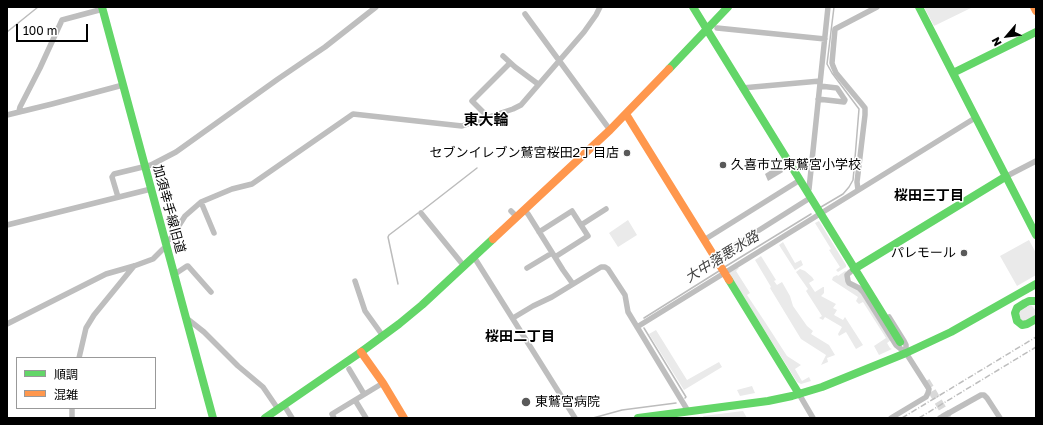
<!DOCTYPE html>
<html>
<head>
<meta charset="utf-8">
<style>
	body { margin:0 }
	#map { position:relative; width:1043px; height:425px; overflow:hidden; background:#fff; font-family:"Golos Text","Noto Sans JP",sans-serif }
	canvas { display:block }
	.frame { position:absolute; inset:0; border:8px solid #000; pointer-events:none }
	.legend { position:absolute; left:16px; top:357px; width:140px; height:52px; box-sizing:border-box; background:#fff; border:1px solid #999; margin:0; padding:5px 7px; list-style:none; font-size:12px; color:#000 }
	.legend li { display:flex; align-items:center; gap:8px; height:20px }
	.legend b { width:20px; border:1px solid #999 }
	.north { position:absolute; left:987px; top:16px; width:40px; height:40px; -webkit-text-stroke:3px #fff; paint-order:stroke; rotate:242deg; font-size:11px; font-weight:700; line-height:16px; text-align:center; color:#000 }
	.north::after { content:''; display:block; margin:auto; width:14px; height:18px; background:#000; clip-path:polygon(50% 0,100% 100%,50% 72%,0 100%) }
	.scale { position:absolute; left:16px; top:24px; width:72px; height:18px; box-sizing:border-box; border:2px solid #000; border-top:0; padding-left:5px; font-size:12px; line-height:14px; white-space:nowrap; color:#000; -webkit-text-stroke:3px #fff; paint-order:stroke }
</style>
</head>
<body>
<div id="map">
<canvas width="1043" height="425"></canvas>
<div class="frame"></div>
<ul class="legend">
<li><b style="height:5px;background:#63d668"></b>順調</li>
<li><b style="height:5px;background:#ff974d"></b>混雑</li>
</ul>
<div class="north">N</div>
<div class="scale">100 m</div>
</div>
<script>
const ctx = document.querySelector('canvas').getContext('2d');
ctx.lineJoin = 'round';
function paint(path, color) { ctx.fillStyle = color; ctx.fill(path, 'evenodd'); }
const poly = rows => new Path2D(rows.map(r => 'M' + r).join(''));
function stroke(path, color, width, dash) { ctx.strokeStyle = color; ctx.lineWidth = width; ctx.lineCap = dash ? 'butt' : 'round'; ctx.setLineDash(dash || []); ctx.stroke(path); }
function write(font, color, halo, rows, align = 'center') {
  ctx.font = font + ' "Golos Text","Noto Sans JP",sans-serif'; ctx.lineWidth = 3; ctx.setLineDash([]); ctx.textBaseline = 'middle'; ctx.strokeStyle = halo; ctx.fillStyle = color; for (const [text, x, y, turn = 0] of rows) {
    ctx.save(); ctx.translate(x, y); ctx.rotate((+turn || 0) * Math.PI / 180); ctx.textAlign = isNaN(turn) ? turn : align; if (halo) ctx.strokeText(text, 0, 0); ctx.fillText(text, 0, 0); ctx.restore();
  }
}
paint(poly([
	[924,7,973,7,934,26],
	[628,220,637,235,618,247,609,233],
	[819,221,846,265,846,267,838,272,836,270,840,267,829,250,831,249,815,223],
	[1029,240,1036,253,1036,275,1017,286,1000,256],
	[783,242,795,263,801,260,803,265,795,270,779,245],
	[761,256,776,280,774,281,777,285,782,282,790,296,793,306,807,326,813,331,811,334,829,345,835,355,827,358,828,362,821,365,826,355,801,339,770,288,771,287,755,260],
	[737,267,739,268,736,271,750,293,747,295,765,322,787,356,801,365,795,369,802,381,809,377,811,381,801,384,797,382,730,275,730,271],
	[800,269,805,271,812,277,814,280,809,283,815,292,823,287,824,287,824,293,821,296,836,304,833,308,837,310,834,315,843,320,845,317,863,345,856,349,846,332,839,336,838,334,842,327,825,317,823,320,819,318,822,316,806,291,808,289,796,272],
	[845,271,847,272,845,278,859,290,891,340,887,343,890,348,892,349,879,355,874,346,886,338,863,302,859,304,856,301,858,297,832,280,833,277,837,275,838,276],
	[1027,305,1031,305,1033,307,1036,311,1036,316,1025,322,1021,320,1018,311],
	[656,330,687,380,719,362,722,367,684,390,649,334],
	[752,386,755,393,740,396,737,390],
	[743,411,747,418,704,418,703,416]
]), '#eaeaea');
paint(poly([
	[779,165,783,172,768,181,765,174]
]), '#bcbcbc');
stroke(poly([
	[7,32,38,7],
	[821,207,843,194,849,187,853,180,854,170,859,109,832,73,827,64,834,7],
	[423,210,477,168],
	[723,268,811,214],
	[398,284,388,237,389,235,418,213],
	[644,318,719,271],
	[644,328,686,397,685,398],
	[593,418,622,410,676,403]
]), '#bcbcbc', 1.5);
stroke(poly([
	[926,381,948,418]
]), '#d9d9d9', 8, [8, 4]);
stroke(poly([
	[525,14,610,130],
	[717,28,825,39],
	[503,56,515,67,538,84],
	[742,88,820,81],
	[818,99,844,102,845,100,837,88,820,86],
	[19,111,20,107,40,68,62,20,103,9],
	[7,115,52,104,123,85],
	[487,118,485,114,472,101,510,63],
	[1005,177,1036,161],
	[858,190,857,182,865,115,865,108,861,103,836,73,833,66,832,63,835,29,877,7],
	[807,192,809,189,828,7],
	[118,197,112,177,114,174,151,165,176,152,278,79,325,47,376,7],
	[201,202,214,233],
	[524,210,528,214,563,270,573,284],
	[511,211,517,217],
	[421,213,464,266],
	[7,225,151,189],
	[581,225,606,209],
	[539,232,572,211,588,236,555,257],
	[704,240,800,180],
	[165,243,171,238,185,216,201,202,232,189,252,184,353,114,462,126,513,109,521,105,584,32,596,15,600,7],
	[474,257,575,418],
	[715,258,810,198],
	[527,268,552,253],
	[856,270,854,269,849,273,847,275,848,281,849,283,859,288,863,292,896,345,906,353,929,389,928,393,926,397,891,418],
	[174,274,178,272,187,266,188,266,211,292],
	[355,281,365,311,383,336],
	[185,317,204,332,238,366,263,387,278,409],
	[889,317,904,341,906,345,906,353],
	[513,318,533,306,552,297,601,267,605,267,608,269,625,295,628,312,688,411],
	[7,324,106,274,134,266,153,259,163,249,167,247],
	[637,327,975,118],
	[79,358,86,328,94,315,134,266],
	[349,369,364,394],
	[799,394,813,418],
	[355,400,366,418],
	[284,405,292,418],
	[72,408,72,418],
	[334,418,332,414,383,383],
	[940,418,981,395,984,395,987,398,1000,418]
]), '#bebebe', 5.5);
stroke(poly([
	[102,7,213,418],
	[693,7,900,342],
	[919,7,1036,235],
	[669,69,728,7],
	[953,73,1036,32],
	[854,269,1005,177],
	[729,280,799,394],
	[1036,301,1029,301,1025,303,1017,308,1015,313,1017,321,1022,325,1027,324,1036,319],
	[265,418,361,352,399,324,422,305,493,239],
	[638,418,768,401,792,396,822,387,906,353,951,332,1036,284]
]), '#63d668', 8);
stroke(poly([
	[1034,7,1036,11],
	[626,114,729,280],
	[493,239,610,130,669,69],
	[361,352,383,383,404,418]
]), '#ff974d', 8);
stroke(poly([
	[902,418,1036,337],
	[919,418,1036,347]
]), '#bdbdbd', 1.5, [6, 2, 1, 2]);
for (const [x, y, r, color] of [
	[627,153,4,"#595959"],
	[723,165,4,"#595959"],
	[964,253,4,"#595959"],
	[526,402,5,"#595959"]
]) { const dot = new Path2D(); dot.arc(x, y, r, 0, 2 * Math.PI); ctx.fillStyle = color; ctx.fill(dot); stroke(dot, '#fff', 1.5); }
write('13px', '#000', '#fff', [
	["セブンイレブン鷲宮桜田2丁目店",619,153],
	["久喜市立東鷲宮小学校",731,165,"left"],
	["パレモール",956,253],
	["東鷲宮病院",535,402,"left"]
], 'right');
write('13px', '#000', '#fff', [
	["加須幸手線旧道",169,209,75]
]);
write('bold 14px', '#000', '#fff', [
	["桜田三丁目",929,196],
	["桜田二丁目",520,337]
]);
write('italic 14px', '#404040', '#fff', [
	["大中落悪水路",722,257,-32]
]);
write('bold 15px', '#000', '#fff', [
	["東大輪",486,120]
]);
</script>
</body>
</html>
